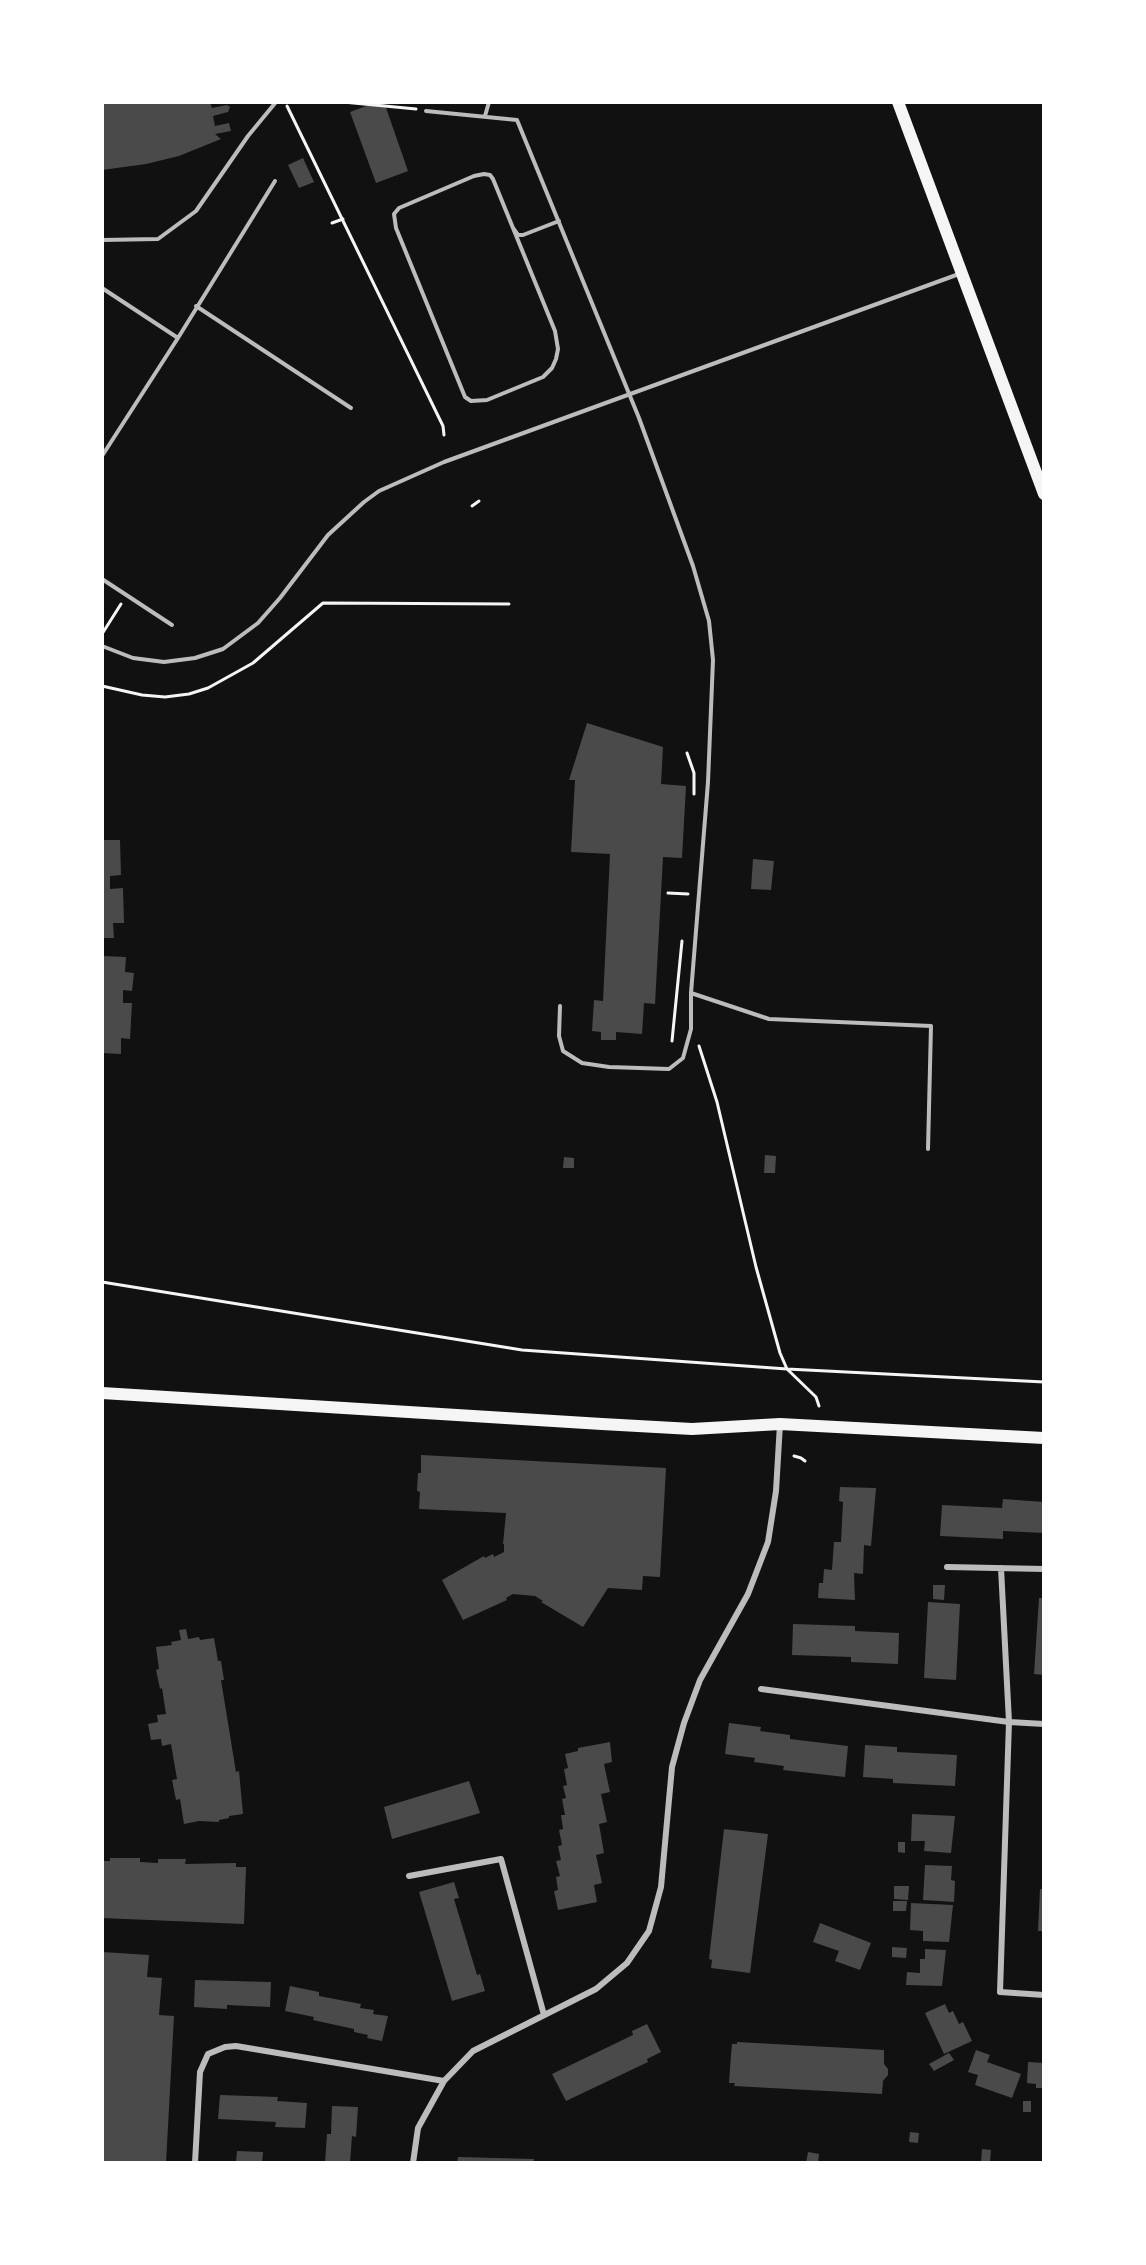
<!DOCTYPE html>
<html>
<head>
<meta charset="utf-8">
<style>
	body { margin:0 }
	#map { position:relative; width:1146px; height:2265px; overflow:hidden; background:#111; font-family:Rubik,sans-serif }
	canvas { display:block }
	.frame { position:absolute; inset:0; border:104px solid #fff; pointer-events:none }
</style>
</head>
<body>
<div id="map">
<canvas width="1146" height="2265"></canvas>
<div class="frame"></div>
</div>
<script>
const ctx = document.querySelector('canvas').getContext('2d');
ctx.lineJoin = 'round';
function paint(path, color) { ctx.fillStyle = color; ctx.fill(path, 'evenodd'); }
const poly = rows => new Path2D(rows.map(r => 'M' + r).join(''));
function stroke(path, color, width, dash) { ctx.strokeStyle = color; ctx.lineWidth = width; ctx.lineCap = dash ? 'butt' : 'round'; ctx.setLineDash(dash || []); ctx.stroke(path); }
paint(poly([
	[102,102,210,102,212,108,227,105,230,107,228,112,213,116,215,126,229,123,231,131,215,134,221,139,179,156,146,164,102,170],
	[377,102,384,102,408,171,376,183,350,112],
	[303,158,314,182,299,188,288,165],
	[587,723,663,747,661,784,686,786,682,858,663,857,655,1004,644,1003,642,1034,616,1032,616,1040,601,1040,601,1032,592,1031,594,1000,603,1001,610,854,571,852,575,780,569,780],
	[102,840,120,840,121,875,110,876,110,889,123,888,124,923,113,923,114,938,102,938],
	[753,859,774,861,771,890,751,889],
	[102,956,126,957,125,972,134,973,132,991,123,990,123,1003,132,1003,130,1039,121,1038,121,1054,102,1053],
	[765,1155,776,1156,775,1173,764,1173],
	[564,1157,574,1158,574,1168,563,1168],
	[421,1455,666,1468,660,1577,643,1576,642,1590,608,1588,583,1627,541,1602,543,1601,535,1596,513,1594,506,1598,507,1600,463,1620,442,1580,484,1556,485,1558,493,1554,494,1557,504,1552,504,1544,503,1544,506,1513,419,1509,420,1492,417,1491,418,1473,421,1473],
	[840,1487,876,1488,871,1546,864,1545,863,1574,854,1573,855,1600,818,1598,819,1583,823,1583,824,1569,832,1570,834,1542,841,1542,843,1502,839,1501],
	[1003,1499,1044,1502,1044,1533,1003,1531,1003,1539,940,1536,942,1505,1002,1508],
	[933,1585,945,1585,944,1600,933,1599],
	[1039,1598,1044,1598,1044,1675,1034,1674],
	[928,1602,960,1604,956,1680,924,1678],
	[793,1624,855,1626,855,1631,899,1633,898,1664,851,1662,851,1657,792,1655],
	[186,1629,188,1639,199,1637,200,1640,214,1638,218,1661,221,1661,224,1680,221,1680,236,1772,239,1771,243,1814,229,1816,229,1818,219,1820,219,1822,199,1821,184,1824,180,1799,176,1800,172,1780,177,1779,171,1744,162,1746,161,1739,151,1740,148,1724,158,1722,157,1715,166,1714,162,1688,160,1689,156,1670,159,1669,156,1647,172,1645,171,1642,181,1640,179,1630],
	[729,1723,761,1727,760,1731,790,1735,790,1739,848,1746,845,1777,783,1770,784,1766,754,1762,755,1758,725,1754],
	[610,1742,612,1762,604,1764,610,1792,601,1794,607,1822,599,1824,604,1853,596,1855,602,1883,594,1885,597,1902,558,1910,554,1891,558,1890,556,1877,560,1876,556,1861,561,1860,558,1846,562,1845,559,1830,563,1829,561,1815,565,1815,562,1799,566,1798,563,1786,567,1785,564,1769,568,1768,565,1754,578,1751,578,1748],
	[865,1745,897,1747,897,1752,957,1755,955,1786,893,1783,893,1779,863,1777],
	[469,1781,480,1813,392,1839,384,1807],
	[912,1814,955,1816,951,1853,924,1851,925,1841,911,1841],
	[724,1829,768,1834,750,1973,711,1968,712,1960,709,1959],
	[898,1842,905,1842,905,1853,898,1852],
	[110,1858,140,1858,140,1862,158,1863,158,1859,186,1859,185,1864,236,1863,236,1867,246,1867,244,1924,102,1918,102,1861,110,1861],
	[925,1865,952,1866,951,1880,955,1881,954,1902,923,1900],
	[454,1882,459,1898,454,1899,477,1975,480,1974,485,1991,452,2001,419,1892],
	[894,1886,909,1886,908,1900,894,1899],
	[1040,1889,1044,1889,1044,1931,1038,1931],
	[893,1901,907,1901,906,1911,893,1911],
	[911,1903,953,1905,949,1942,923,1941,923,1931,910,1930],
	[820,1923,871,1943,860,1970,835,1961,839,1951,813,1942],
	[892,1947,907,1948,906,1958,892,1957],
	[925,1949,946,1950,942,1986,906,1985,907,1972,920,1973,920,1959,925,1959],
	[102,1952,149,1955,147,1977,162,1978,159,2015,174,2016,166,2163,102,2163],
	[195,1980,271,1982,270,2007,227,2005,227,2009,194,2007],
	[290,1986,319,1992,319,1996,361,2004,360,2008,374,2010,373,2014,388,2016,382,2041,367,2038,368,2035,354,2032,354,2029,313,2020,314,2017,285,2011],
	[945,2004,949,2013,953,2011,959,2024,963,2022,972,2041,944,2054,925,2013],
	[647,2024,661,2052,647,2059,648,2062,566,2101,552,2074,633,2035,632,2031],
	[737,2042,884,2050,884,2064,888,2069,888,2075,883,2081,882,2094,734,2086,735,2083,729,2083,731,2055,732,2044,737,2044],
	[976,2050,990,2055,987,2062,1021,2074,1012,2098,975,2085,978,2075,968,2072],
	[949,2053,954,2060,934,2071,929,2064],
	[1028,2062,1044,2063,1044,2088,1036,2088,1036,2084,1027,2083],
	[220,2095,278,2097,277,2101,307,2103,305,2128,275,2127,276,2122,218,2119],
	[1023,2101,1031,2101,1031,2112,1023,2112],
	[332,2106,358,2107,356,2137,352,2136,350,2163,325,2163,327,2134,331,2134],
	[910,2132,919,2133,918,2143,909,2142],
	[982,2149,991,2150,990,2163,981,2163],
	[237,2151,263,2152,262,2163,236,2163],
	[808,2152,819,2154,818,2163,806,2163],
	[458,2157,534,2159,533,2163,457,2163]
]), '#4a4a4a');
stroke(poly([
	[343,102,416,109],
	[287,106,443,426,444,435],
	[332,223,343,219],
	[472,506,479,501],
	[102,634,121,604],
	[102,686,142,695,165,697,189,694,208,688,253,663,323,603,509,604],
	[687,753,694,773,694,794],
	[668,893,688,894],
	[672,1041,682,941],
	[699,1046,717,1102,756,1267,780,1353,787,1369,816,1397,819,1406],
	[102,1282,522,1350,787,1369,1044,1382],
	[794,1456,801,1458,805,1461]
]), '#f5f5f5', 3);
stroke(poly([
	[426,111,517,120,639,418,693,566,709,621,713,660,708,782,691,993,691,1029,683,1058,669,1069,609,1067,582,1063,563,1051,559,1036,560,1006],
	[485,116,489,102],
	[513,228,555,331,558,349,556,359,552,368,543,377,487,400,471,401,465,397,396,228,394,214,399,208,474,176,484,174,490,175,493,179,513,228,518,235,523,235,559,221],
	[102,240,158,239,196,211,248,136,276,102],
	[102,288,178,338],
	[196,306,351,408],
	[102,456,178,338,275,181],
	[102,579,172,625],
	[102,646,133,658,164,662,195,658,223,649,258,623,280,598,328,535,364,502,379,491,444,462,959,274],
	[691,993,769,1019,931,1026,928,1149]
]), '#bcbcbc', 4);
stroke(poly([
	[947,1567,1044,1569],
	[1001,1568,1009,1722,1000,1992,1044,1995],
	[761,1689,1009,1722,1044,1724],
	[409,1876,501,1859,544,2015],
	[195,2163,200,2072,208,2054,225,2047,236,2046,444,2081],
	[413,2163,418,2128,444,2081,473,2051,596,1989,627,1963,649,1931,661,1887,672,1767,684,1723,700,1680,748,1594,768,1542,776,1491,780,1424]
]), '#bcbcbc', 6);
stroke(poly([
	[898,102,1044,494],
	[102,1393,602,1424,692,1429,780,1424,1044,1438]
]), '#f5f5f5', 12);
</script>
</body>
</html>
